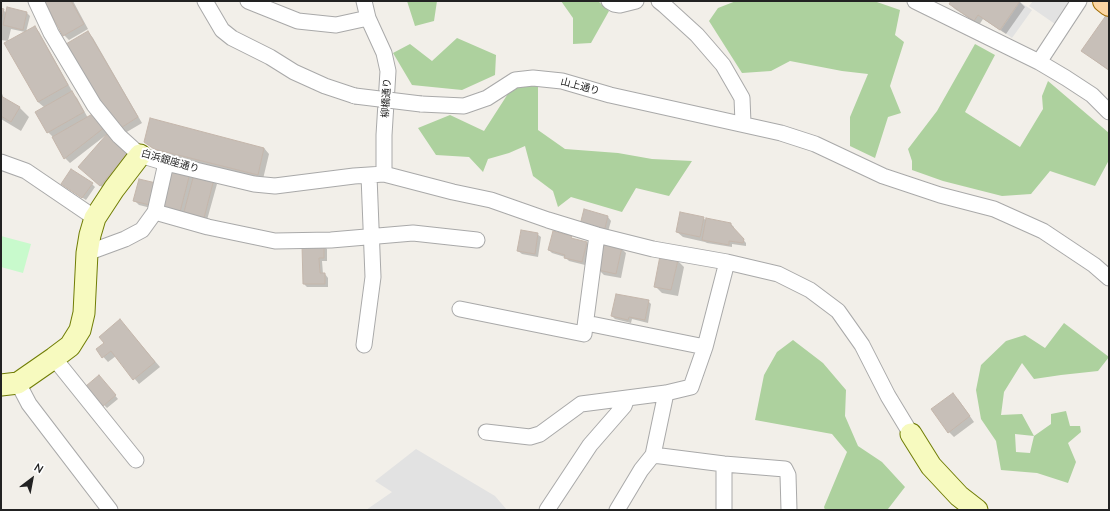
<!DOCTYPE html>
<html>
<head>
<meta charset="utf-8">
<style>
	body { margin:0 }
	#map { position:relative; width:1110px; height:511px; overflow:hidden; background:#f2efe9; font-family:"Nunito Sans",sans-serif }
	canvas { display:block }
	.frame { position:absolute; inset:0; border:2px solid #222; pointer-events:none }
	.north { position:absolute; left:12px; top:459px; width:40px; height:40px; -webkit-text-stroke:3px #fff; paint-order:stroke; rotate:32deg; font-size:11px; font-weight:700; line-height:16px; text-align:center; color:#222 }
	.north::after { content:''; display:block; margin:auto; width:14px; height:18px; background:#222; clip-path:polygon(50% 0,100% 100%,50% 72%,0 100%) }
</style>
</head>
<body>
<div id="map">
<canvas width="1110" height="511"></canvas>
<div class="frame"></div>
<div class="north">N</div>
</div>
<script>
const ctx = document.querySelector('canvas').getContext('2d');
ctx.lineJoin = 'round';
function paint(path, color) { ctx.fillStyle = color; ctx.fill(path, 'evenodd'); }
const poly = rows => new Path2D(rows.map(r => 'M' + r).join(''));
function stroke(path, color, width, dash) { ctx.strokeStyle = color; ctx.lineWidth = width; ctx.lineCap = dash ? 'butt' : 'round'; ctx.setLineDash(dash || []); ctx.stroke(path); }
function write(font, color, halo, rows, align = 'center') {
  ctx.font = font + ' "Nunito Sans","Noto Sans JP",sans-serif'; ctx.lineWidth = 4; ctx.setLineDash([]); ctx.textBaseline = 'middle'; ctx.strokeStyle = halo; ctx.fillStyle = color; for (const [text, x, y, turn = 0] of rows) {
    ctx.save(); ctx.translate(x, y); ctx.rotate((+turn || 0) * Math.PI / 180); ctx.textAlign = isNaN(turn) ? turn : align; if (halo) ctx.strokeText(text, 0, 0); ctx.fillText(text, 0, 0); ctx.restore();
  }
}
paint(poly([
	[407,1,437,1,434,21,415,26],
	[561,1,598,1,609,11,591,43,573,44,573,18],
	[736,1,874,1,900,10,895,35,904,42,890,86,901,113,888,117,875,158,850,146,850,117,868,74,842,71,790,61,771,71,742,73,709,21,718,8],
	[457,38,496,55,495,75,462,90,412,85,393,53,410,44,432,61],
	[975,44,995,55,965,112,1020,147,1043,109,1042,96,1048,81,1109,133,1109,160,1095,186,1050,171,1031,194,1002,196,943,181,912,170,912,161,908,149,937,111],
	[538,84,538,130,565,149,618,153,652,159,692,161,669,196,636,188,622,212,571,197,558,207,553,191,533,176,525,146,509,153,488,159,483,172,469,157,436,155,418,128,450,115,484,131,511,89],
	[1064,323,1109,357,1098,371,1061,375,1034,379,1022,363,1004,392,1001,415,1022,414,1034,436,1051,424,1051,414,1066,411,1070,426,1080,426,1081,432,1068,443,1076,462,1068,483,1037,473,1001,470,996,441,981,419,976,390,981,365,1006,341,1025,335,1045,348],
	[1015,434,1034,436,1030,453,1016,452],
	[793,340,823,363,846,390,845,416,858,446,882,462,905,487,888,509,889,510,825,510,824,507,847,452,832,434,755,420,764,375,777,352]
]), '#add19e');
paint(poly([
	[1,236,31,244,23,273,1,267]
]), '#c8facc');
paint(poly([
	[1033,1,1071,1,1055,24,1029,6],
	[1020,2,1032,10,1012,38,1001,30],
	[416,449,495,496,507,510,366,510,392,492,375,481]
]), '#e2e2e2');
paint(poly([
	[45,1,73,1,88,29,69,40,64,35],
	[952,1,1019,1,1025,7,1006,34,983,19,979,25,955,9,950,4],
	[1,9,7,13,27,13,30,16,26,32,34,27,39,32,72,91,71,92,77,98,88,118,110,132,106,134,128,153,110,194,89,176,107,136,106,135,70,163,65,158,53,137,48,132,45,108,38,102,25,32,11,29,8,41,1,40],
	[1109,17,1109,71,1082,51],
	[88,32,93,38,142,123,125,133,112,121],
	[1,91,4,99,20,108,29,117,21,131,1,119],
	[145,142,264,148,269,154,263,179,161,154],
	[189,174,193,178,213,180,217,184,207,220,167,212],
	[139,180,155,209,139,205,134,200],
	[92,184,95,187,86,200,66,187],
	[585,211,608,217,611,221,607,235],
	[703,218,707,221,731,224,734,227,734,229,746,243,746,246,732,244,732,247,707,243,705,242,683,237,677,232],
	[537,234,541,237,538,257,522,254,518,251],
	[571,237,574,240,587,243,590,246,585,265,569,261,565,257,552,253,549,250],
	[323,245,327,249,327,261,322,261,323,274,325,274,328,278,328,287,307,287,304,284],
	[621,248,626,253,621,278,604,275,599,270],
	[677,260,684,267,678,296,662,293,655,286],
	[648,301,651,304,648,323,632,319,631,323,615,319,612,316],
	[125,326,160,367,139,384,116,356,108,362,97,350],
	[102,380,118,399,107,408,104,405],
	[958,399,974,422,954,437,949,432]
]), '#0003');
const building = poly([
	[44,1,71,1,84,24,63,36,44,1],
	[951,1,1020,1,1000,30,978,15,974,21,949,4,951,1],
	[7,7,27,12,23,30,3,25,7,7],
	[1,8,4,9,1,22,1,8],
	[1107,14,1109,15,1109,70,1081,51,1107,14],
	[35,26,68,85,38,102,4,43,35,26],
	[88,31,138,117,119,129,111,121,66,44,88,31],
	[72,91,84,112,47,133,35,112,72,91],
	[1,96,20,107,11,122,1,116,1,96],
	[96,112,105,127,64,159,52,137,96,112],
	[150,118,264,148,258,175,154,149,144,142,150,118],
	[107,134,129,152,100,186,78,167,107,134],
	[170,168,190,173,180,212,160,207,170,168],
	[71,169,93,183,82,198,61,184,71,169],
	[194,174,214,179,204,218,184,212,194,174],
	[139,179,156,183,150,205,133,201,139,179],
	[584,209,608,216,604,232,580,225,584,209],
	[680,212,704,217,700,237,676,232,680,212],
	[706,218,731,223,731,225,744,239,743,243,729,241,729,245,702,240,706,218],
	[521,230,538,233,535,254,517,251,521,230],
	[553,231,572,236,571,238,587,242,582,262,564,258,565,255,548,250,553,231],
	[604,243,622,247,616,274,598,270,604,243],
	[324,244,324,258,319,258,320,273,325,273,325,284,303,284,302,245,324,244],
	[660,256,678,260,671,290,654,287,660,256],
	[616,294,649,300,645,320,629,317,628,320,611,316,616,294],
	[120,319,155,362,133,380,111,351,102,358,96,349,104,343,99,337,120,319],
	[99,375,116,395,103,406,86,386,99,375],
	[953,393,970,416,948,433,931,409,953,393]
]);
paint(building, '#c7bfb8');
stroke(building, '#c4b6ab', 1);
const street = poly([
	[36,1,51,33,94,105,119,136,140,155,166,163,254,184,275,186,354,176,384,174,453,192,491,200,548,220,597,235,653,249,727,262,778,274,810,290,838,311,862,345,888,396,911,434],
	[205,1,222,30,232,38,270,57,294,72,325,86,355,96],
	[248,1,298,21,336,25,368,18],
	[364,1,368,18,384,53,388,71,384,135,384,174],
	[609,1,614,4,620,5,636,1],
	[659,1,664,5,697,35,723,65,742,98,743,123],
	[915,1,1039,62,1066,78,1092,95,1109,112],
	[1039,62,1079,1],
	[421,104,464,106,487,98,515,80,533,78,562,81,610,95,781,133,815,144,883,176,940,195,994,209,1043,231,1094,265,1109,278],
	[1,162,26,171,95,218],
	[155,212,208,227,275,241,331,240,413,233,477,240],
	[87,253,125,239,142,230,155,212,166,163],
	[460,309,584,334,597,235],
	[586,323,705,347],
	[364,345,373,277,369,176],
	[54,358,136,460],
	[18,383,29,404,110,510],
	[486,432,530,437,540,434,581,404,666,393,691,387,705,347,727,262],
	[653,455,724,464,785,469,788,475,789,510],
	[724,464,724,510],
	[547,510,590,445,624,406,627,398],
	[617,510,641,470,653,455,666,393]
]);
const secondary = poly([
	[1,385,18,383,54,358,70,346,80,330,84,313,87,253,90,235,95,218,114,189,140,155],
	[911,434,931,466,959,496,977,510]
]);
const primary = poly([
	[1104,1,1109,5]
]);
stroke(street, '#a9a9a9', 17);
stroke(secondary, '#707d05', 23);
stroke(primary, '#a06b00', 24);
stroke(street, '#fff', 15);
stroke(secondary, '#f7fabf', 21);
stroke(primary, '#fcd6a4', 22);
const streetBridge = poly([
	[355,96,421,104]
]);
stroke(streetBridge, '#a9a9a9', 17, []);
stroke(streetBridge, '#fff', 15);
write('10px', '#222', '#fff', [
	["山上通り",580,87,15],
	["柳橋通り",387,98,-87],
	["白浜銀座通り",170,162,16]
]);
</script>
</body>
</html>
